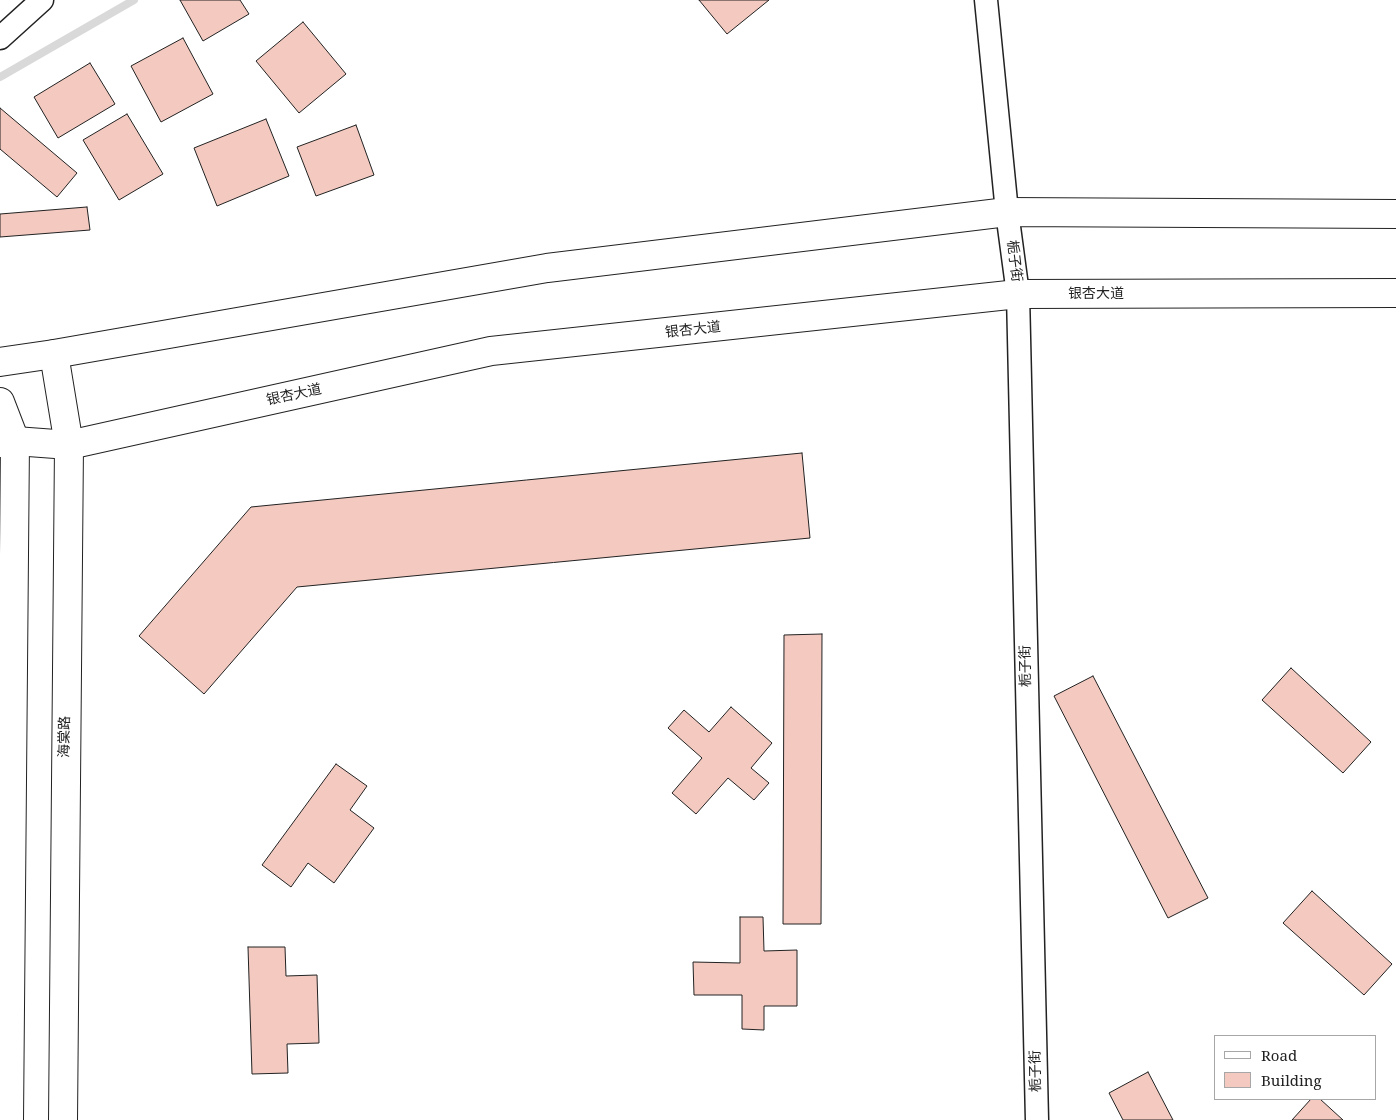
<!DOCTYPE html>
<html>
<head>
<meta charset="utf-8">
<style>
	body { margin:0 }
	#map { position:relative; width:1396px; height:1120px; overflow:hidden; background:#fff; font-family:"Noto Serif",serif }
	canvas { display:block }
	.legend { position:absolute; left:1214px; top:1035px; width:162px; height:65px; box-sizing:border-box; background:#fff; border:1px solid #a7a7a7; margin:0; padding:6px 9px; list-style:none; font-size:15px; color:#222 }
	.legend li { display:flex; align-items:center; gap:10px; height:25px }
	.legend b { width:25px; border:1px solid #a7a7a7 }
</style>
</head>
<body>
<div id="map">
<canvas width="1396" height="1120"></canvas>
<ul class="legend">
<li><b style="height:6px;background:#fff"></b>Road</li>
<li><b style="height:14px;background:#f3c9c0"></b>Building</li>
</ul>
</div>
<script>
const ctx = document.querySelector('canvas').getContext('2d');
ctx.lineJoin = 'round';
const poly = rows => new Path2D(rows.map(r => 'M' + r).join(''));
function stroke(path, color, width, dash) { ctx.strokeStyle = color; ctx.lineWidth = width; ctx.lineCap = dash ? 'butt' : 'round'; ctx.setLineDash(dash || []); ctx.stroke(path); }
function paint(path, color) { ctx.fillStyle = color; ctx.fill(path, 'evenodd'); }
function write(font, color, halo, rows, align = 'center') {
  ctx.font = font + ' "Noto Serif","Noto Sans SC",serif'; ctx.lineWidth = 4; ctx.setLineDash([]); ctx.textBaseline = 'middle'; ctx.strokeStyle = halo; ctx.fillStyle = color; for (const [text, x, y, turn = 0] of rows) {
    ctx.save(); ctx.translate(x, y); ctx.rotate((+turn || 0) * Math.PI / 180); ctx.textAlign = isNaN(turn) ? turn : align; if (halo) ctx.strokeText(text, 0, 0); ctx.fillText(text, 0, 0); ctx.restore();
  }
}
stroke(poly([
	[0,77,134,0]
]), '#d9d9d9', 8);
const building = poly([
	[180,0,240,0,249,14,203,41,180,0],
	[699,0,769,0,727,34,699,0],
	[303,22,346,74,299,113,256,61,303,22],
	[183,38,213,94,161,122,131,66,183,38],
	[90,63,115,104,58,138,34,97,90,63],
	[0,108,77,173,57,197,0,149,0,108],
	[127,114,163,174,119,200,83,140,127,114],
	[266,119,289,176,217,206,194,148,266,119],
	[356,125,374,175,316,196,297,147,356,125],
	[87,207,90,230,0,237,0,214,87,207],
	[802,453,810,538,297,587,204,694,139,636,251,507,802,453],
	[822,634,821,924,783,924,784,635,822,634],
	[1291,668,1371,742,1343,773,1262,700,1291,668],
	[1093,676,1208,898,1168,918,1054,696,1093,676],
	[731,707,772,743,751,768,769,783,754,800,728,778,696,814,672,793,702,758,668,728,684,710,709,732,731,707],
	[336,764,367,786,350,810,374,828,334,883,308,863,291,887,262,865,336,764],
	[1312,891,1392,964,1364,995,1283,923,1312,891],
	[740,917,763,917,764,951,797,950,797,1006,764,1006,764,1030,742,1029,742,995,694,995,693,962,740,963,740,917],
	[248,947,285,947,286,976,317,975,319,1043,287,1044,288,1073,252,1074,248,947],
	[1148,1072,1173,1120,1123,1120,1109,1093,1148,1072],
	[1311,1099,1320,1099,1343,1120,1292,1120,1311,1099]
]);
paint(building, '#f3c9c0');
stroke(building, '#222', 1);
const minor = poly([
	[986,0,1007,212,1018,294,1037,1120],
	[0,38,42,0]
]);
const secondary = poly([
	[54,354,69,445,63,1120],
	[0,402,15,441,9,1120]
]);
const primary = poly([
	[0,362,54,354,547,268,1007,212,1396,214],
	[0,443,15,441,69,445,491,351,1018,294,1396,293]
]);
stroke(minor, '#222', 25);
stroke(secondary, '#222', 30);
stroke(primary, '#222', 30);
stroke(minor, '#fff', 22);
stroke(secondary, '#fff', 28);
stroke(primary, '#fff', 28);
write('14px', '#222', '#fff', [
	["栀子街",1014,261,83],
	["银杏大道",1096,294],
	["银杏大道",693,330,-6],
	["银杏大道",294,395,-12],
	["栀子街",1026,666,-91],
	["海棠路",65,737,-89],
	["栀子街",1036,1071,-91]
]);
</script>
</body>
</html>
